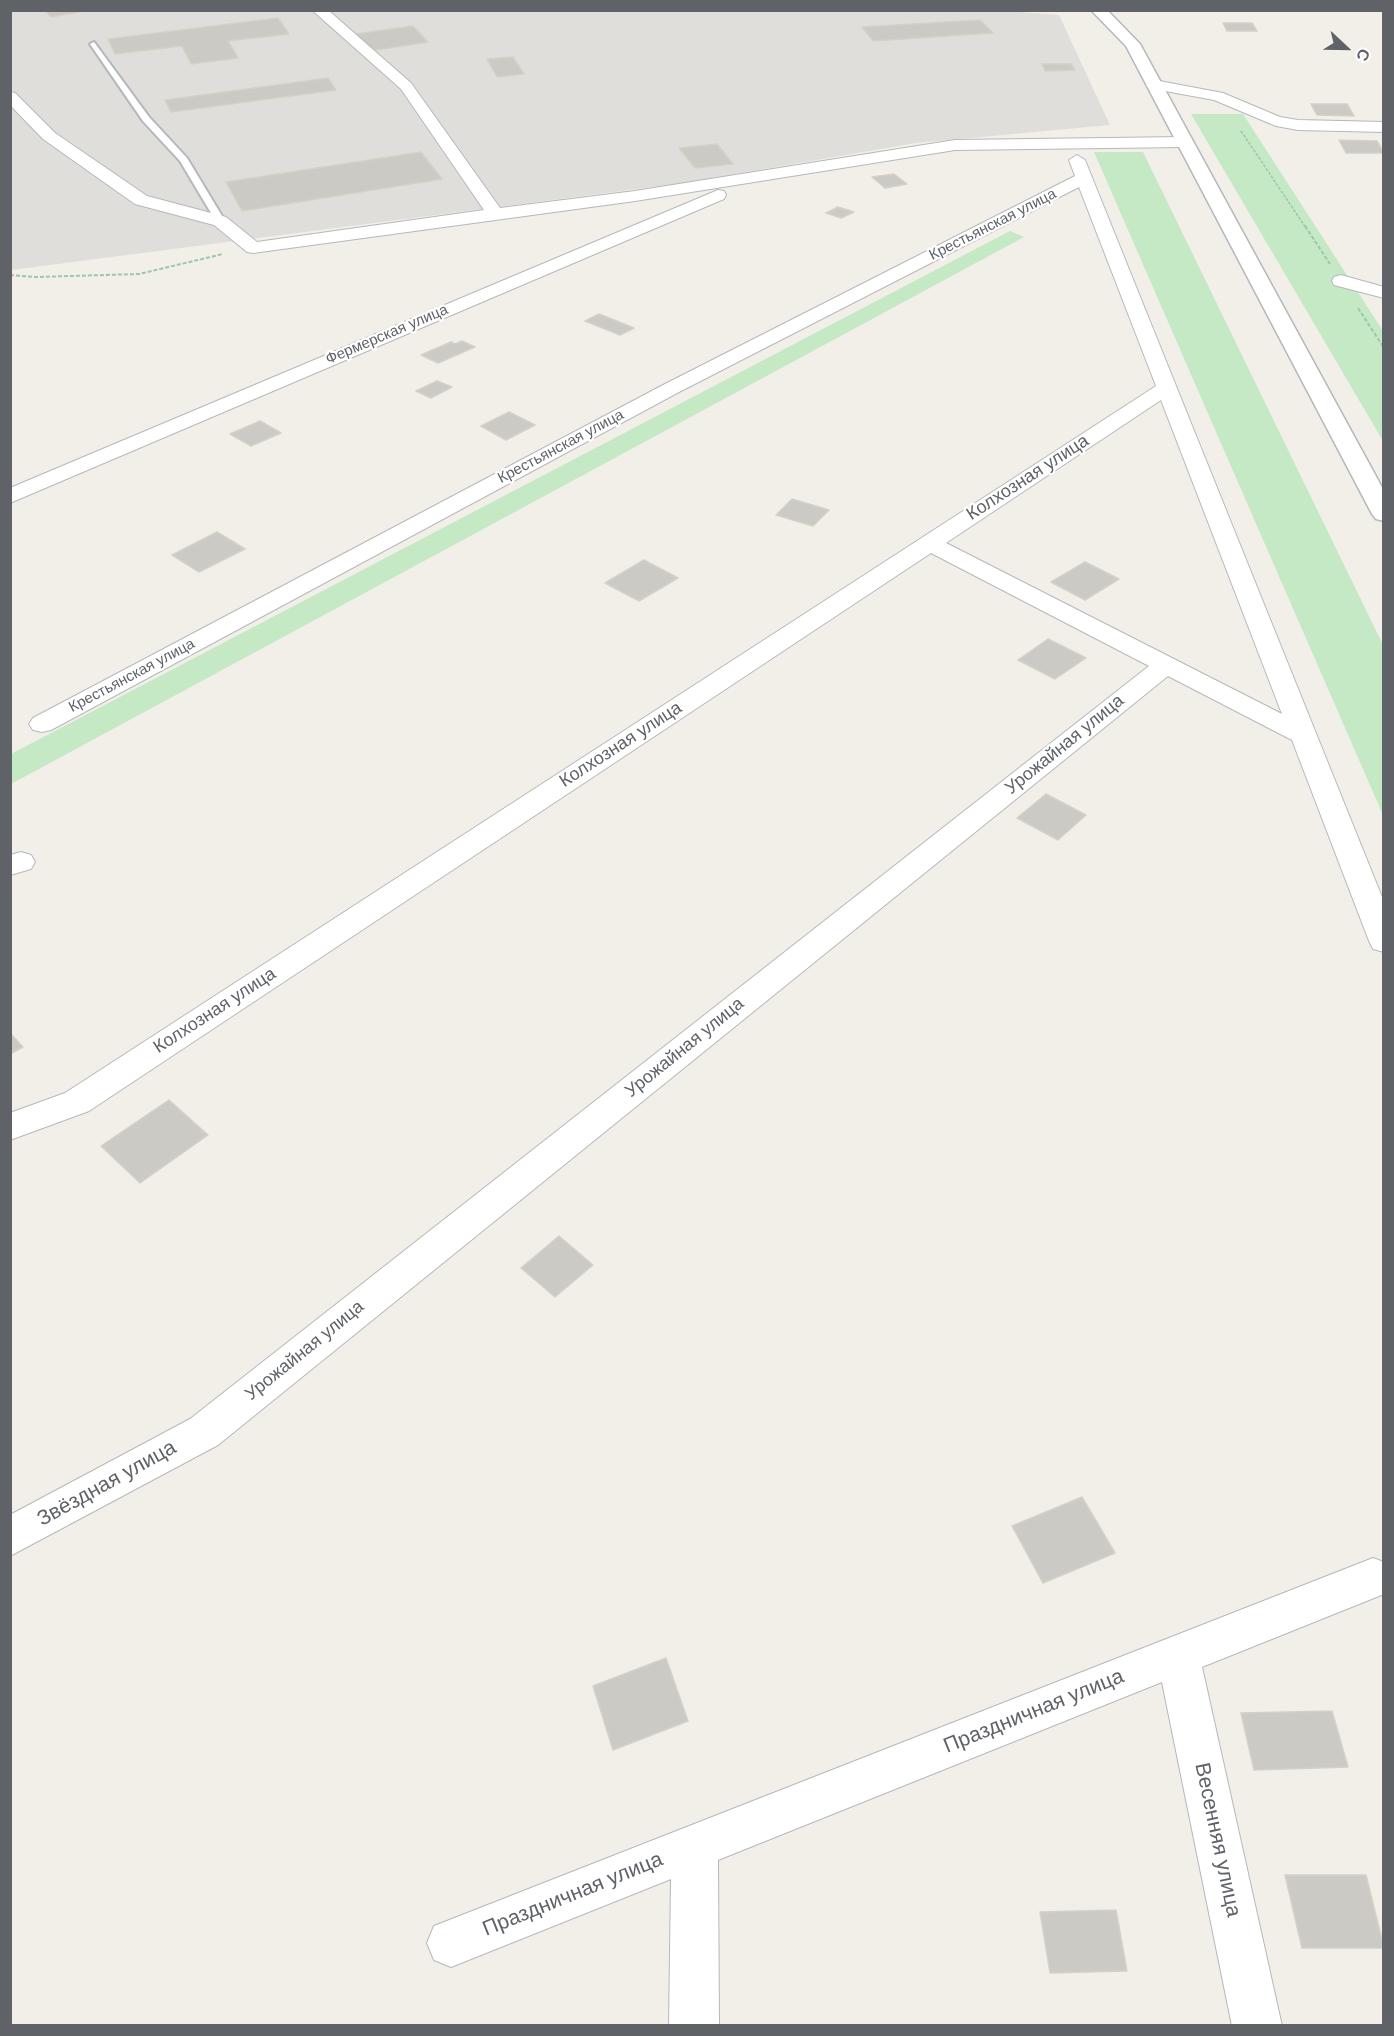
<!DOCTYPE html>
<html>
<head>
<meta charset="utf-8">
<style>
	body { margin:0 }
	#map { position:relative; width:1394px; height:2036px; overflow:hidden; background:#f1efe8; font-family:"DM Sans",sans-serif }
	canvas { display:block }
	.frame { position:absolute; inset:0; border:12px solid #5f6368; pointer-events:none }
	.north { position:absolute; left:1316px; top:18px; width:60px; height:60px; -webkit-text-stroke:4px #fff; paint-order:stroke; rotate:112deg; font-size:16px; font-weight:700; line-height:24px; text-align:center; color:#5f6368 }
	.north::after { content:''; display:block; margin:auto; width:21px; height:27px; background:#5f6368; clip-path:polygon(50% 0,100% 100%,50% 72%,0 100%) }
</style>
</head>
<body>
<div id="map">
<canvas width="1394" height="2036"></canvas>
<div class="frame"></div>
<div class="north">С</div>
</div>
<script>
const ctx = document.querySelector('canvas').getContext('2d');
ctx.lineJoin = 'round';
function paint(path, color) { ctx.fillStyle = color; ctx.fill(path, 'evenodd'); }
const poly = rows => new Path2D(rows.map(r => 'M' + r).join(''));
function stroke(path, color, width, dash) { ctx.strokeStyle = color; ctx.lineWidth = width; ctx.lineCap = dash ? 'butt' : 'round'; ctx.setLineDash(dash || []); ctx.stroke(path); }
function write(font, color, halo, rows, align = 'center') {
  ctx.font = font + ' "DM Sans",sans-serif'; ctx.lineWidth = 4.5; ctx.setLineDash([]); ctx.textBaseline = 'middle'; ctx.strokeStyle = halo; ctx.fillStyle = color; for (const [text, x, y, turn = 0] of rows) {
    ctx.save(); ctx.translate(x, y); ctx.rotate((+turn || 0) * Math.PI / 180); ctx.textAlign = isNaN(turn) ? turn : align; if (halo) ctx.strokeText(text, 0, 0); ctx.fillText(text, 0, 0); ctx.restore();
  }
}
paint(poly([
	[991,10,1059,15,1110,125,916,143,683,183,11,270,10,11]
]), '#e0deda');
paint(poly([
	[1191,114,1243,114,1383,331,1383,441],
	[1094,152,1143,152,1383,645,1383,815],
	[1010,231,1024,237,11,784,11,754]
]), '#c5e8c5');
const building = poly([
	[45,10,90,10,51,17,45,10],
	[278,18,289,34,228,41,238,58,191,64,182,46,115,54,108,39,278,18],
	[980,20,993,33,873,41,862,27,980,20],
	[1223,23,1252,23,1257,31,1227,31,1223,23],
	[413,26,428,42,370,51,355,34,413,26],
	[513,57,524,74,497,77,487,59,513,57],
	[1042,64,1071,64,1075,70,1045,71,1042,64],
	[328,78,336,90,171,112,165,100,328,78],
	[1311,104,1347,104,1354,116,1317,115,1311,104],
	[1339,140,1377,141,1384,153,1346,153,1339,140],
	[717,144,733,164,695,168,679,148,717,144],
	[421,152,442,179,242,211,226,182,421,152],
	[894,174,907,184,885,188,872,177,894,174],
	[838,207,854,212,841,218,826,213,838,207],
	[599,314,634,328,620,335,585,321,599,314],
	[462,341,475,347,438,363,421,355,451,342,455,344,462,341],
	[437,381,452,387,431,398,416,391,437,381],
	[509,412,535,425,506,440,481,426,509,412],
	[260,421,281,433,251,446,230,434,260,421],
	[792,499,829,510,813,526,776,515,792,499],
	[217,532,245,549,199,572,172,555,217,532],
	[644,560,678,578,639,601,605,583,644,560],
	[1085,562,1119,579,1085,600,1051,582,1085,562],
	[1048,639,1086,658,1055,679,1018,660,1048,639],
	[1046,794,1086,815,1058,840,1017,818,1046,794],
	[10,1033,23,1047,10,1054,10,1033],
	[169,1100,208,1135,140,1183,101,1146,169,1100],
	[559,1236,593,1265,555,1297,521,1268,559,1236],
	[1082,1497,1115,1553,1043,1583,1012,1526,1082,1497],
	[666,1658,688,1721,613,1750,593,1686,666,1658],
	[1332,1711,1348,1767,1254,1770,1241,1713,1332,1711],
	[1285,1875,1366,1875,1384,1948,1302,1948,1285,1875],
	[1116,1910,1127,1971,1050,1973,1040,1912,1116,1910]
]);
paint(building, '#cccac5');
stroke(building, '#d6d1c6', 1.5);
const service = poly([
	[94,42,149,117,187,158,225,221,223,223,217,223,180,161,143,121,90,44,94,42]
]);
const minor = poly([
	[312,10,328,10,411,83,500,208,635,191,955,140,1184,137,1192,142,1184,147,955,150,635,201,253,253,247,252,214,225,135,204,43,139,10,105,10,92,15,93,55,133,147,196,226,217,257,242,484,210,401,89,312,10],
	[1154,80,1223,93,1280,117,1298,120,1384,122,1384,132,1298,130,1276,126,1214,100,1149,88,1146,85,1149,82,1154,80],
	[1077,155,1085,160,1384,902,1384,952,1373,949,1369,941,1292,740,1168,676,218,1445,10,1556,10,1515,190,1419,1149,666,931,553,89,1111,10,1140,10,1113,65,1093,1156,386,1079,187,679,392,51,730,42,732,33,730,29,724,33,718,665,384,1075,176,1069,160,1077,155],
	[1161,400,1282,714,946,543,1161,400],
	[718,190,724,191,726,195,724,199,10,503,10,488,718,190],
	[1341,275,1384,287,1384,298,1334,285,1332,281,1334,277,1341,275],
	[21,852,31,855,35,862,31,869,10,875,10,855,21,852],
	[1373,1558,1384,1562,1384,1594,1202,1667,1282,2026,1232,2026,1162,1682,718,1860,719,2026,669,2026,671,1879,451,1967,434,1960,427,1943,434,1926,1373,1558]
]);
const tertiary = poly([
	[1091,10,1107,10,1140,44,1384,491,1384,521,1376,519,1372,514,1126,46,1091,10]
]);
stroke(service, '#b5b8bc', 4);
stroke(minor, '#b5b8bc', 2);
stroke(tertiary, '#b5b8bc', 3);
stroke(poly([
	[1241,131,1306,228]
]), '#9cc7a9', 1.5, [3, 1.5]);
stroke(poly([
	[1305,226,1330,264],
	[10,275,36,277,139,274,223,254],
	[1358,308,1384,348]
]), '#9cc7a9', 2, [4, 2]);
paint(service, '#fff');
paint(minor, '#fff');
paint(tertiary, '#fff');
write('15px', '#5f6368', '#fff', [
	["Крестьянская улица",993,225,-27],
	["Фермерская улица",387,335,-23],
	["Крестьянская улица",561,447,-28],
	["Крестьянская улица",132,676,-28]
]);
write('18px', '#5f6368', '#fff', [
	["Колхозная улица",1028,478,-33],
	["Колхозная улица",621,745,-33],
	["Урожайная улица",1065,745,-39],
	["Колхозная улица",215,1011,-33],
	["Урожайная улица",685,1048,-39],
	["Урожайная улица",305,1351,-39]
]);
write('21px', '#5f6368', '#fff', [
	["Звёздная улица",107,1484,-29],
	["Праздничная улица",1034,1712,-22],
	["Весенняя улица",1217,1840,78],
	["Праздничная улица",573,1895,-22]
]);
</script>
</body>
</html>
